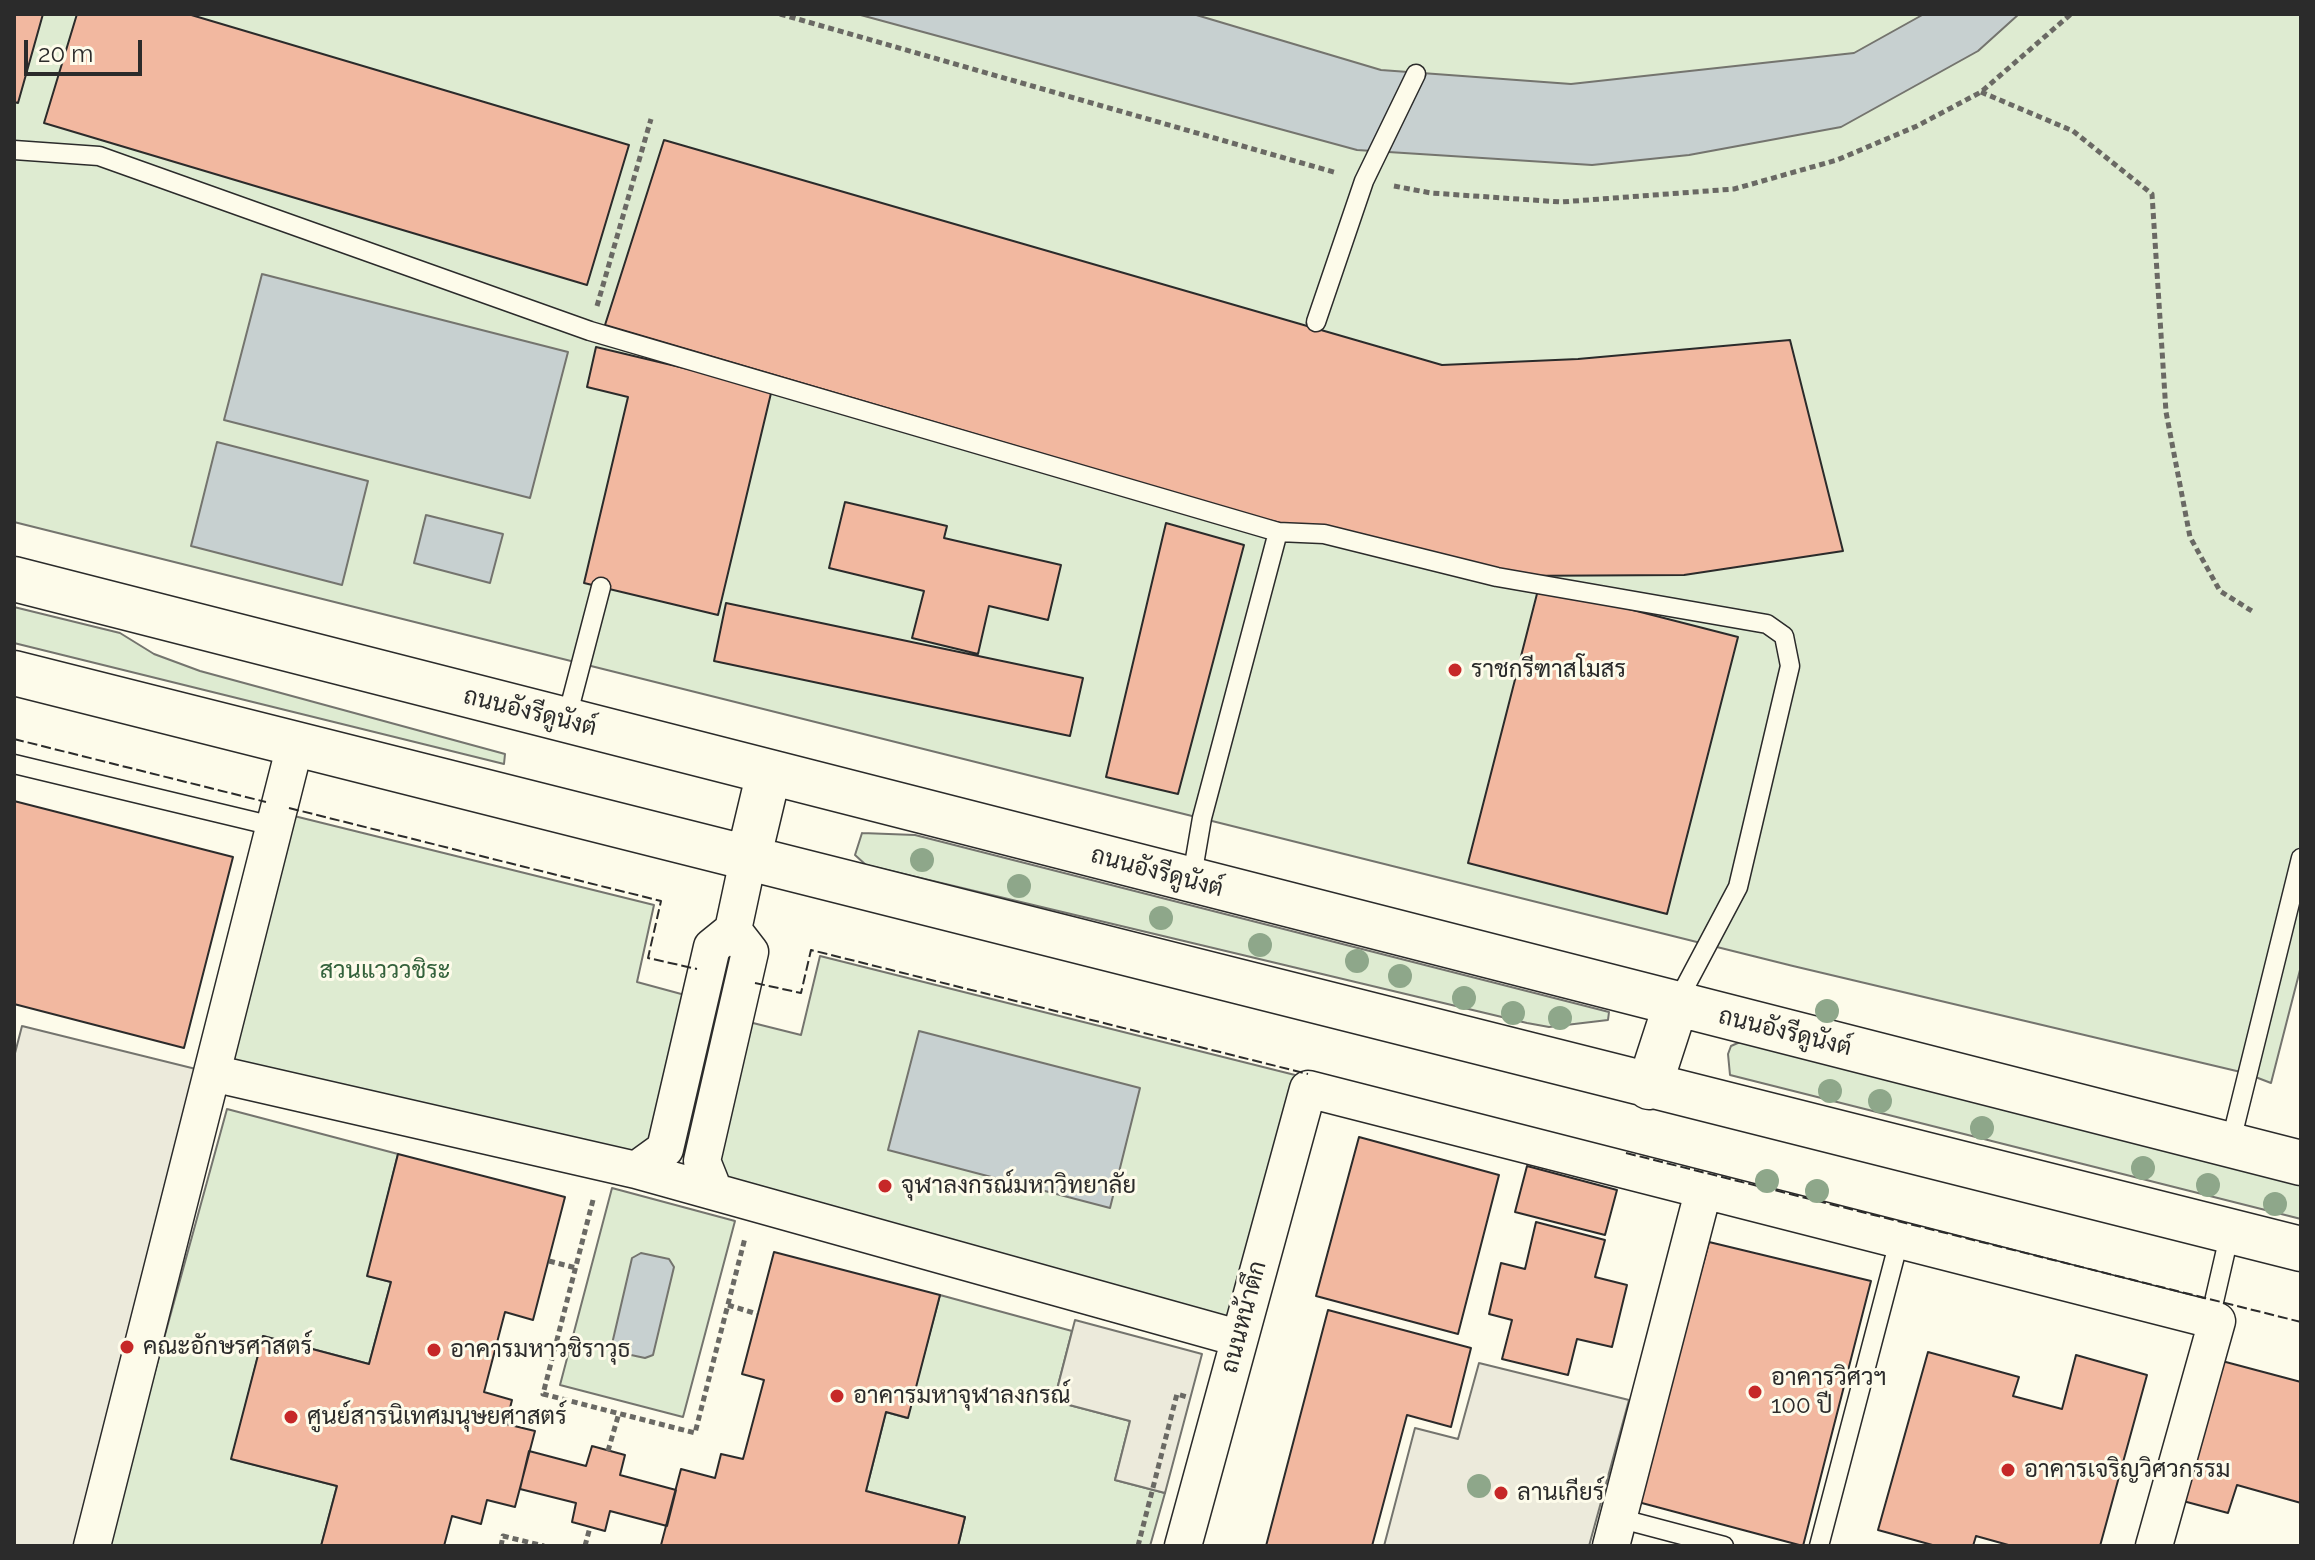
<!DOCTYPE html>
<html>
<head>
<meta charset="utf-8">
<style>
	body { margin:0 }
	#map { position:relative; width:2315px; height:1560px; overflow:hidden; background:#fdfbea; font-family:Raleway,sans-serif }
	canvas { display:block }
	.frame { position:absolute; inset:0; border:16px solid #2b2b2b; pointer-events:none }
	.scale { position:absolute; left:24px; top:40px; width:118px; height:36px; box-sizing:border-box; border:4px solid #2b2b2b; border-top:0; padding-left:10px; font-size:24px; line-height:28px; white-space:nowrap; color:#2b2b2b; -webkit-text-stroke:6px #fdfbea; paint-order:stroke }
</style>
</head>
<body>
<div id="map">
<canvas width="2315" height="1560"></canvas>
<div class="frame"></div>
<div class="scale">20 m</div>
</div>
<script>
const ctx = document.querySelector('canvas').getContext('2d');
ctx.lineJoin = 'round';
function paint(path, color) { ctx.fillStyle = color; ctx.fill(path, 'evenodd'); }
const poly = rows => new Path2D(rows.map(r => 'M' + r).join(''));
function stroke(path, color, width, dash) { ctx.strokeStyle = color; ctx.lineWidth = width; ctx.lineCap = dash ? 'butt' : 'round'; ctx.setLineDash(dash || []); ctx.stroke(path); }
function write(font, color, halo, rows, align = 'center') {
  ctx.font = font + ' Raleway,Sarabun,sans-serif'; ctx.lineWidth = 6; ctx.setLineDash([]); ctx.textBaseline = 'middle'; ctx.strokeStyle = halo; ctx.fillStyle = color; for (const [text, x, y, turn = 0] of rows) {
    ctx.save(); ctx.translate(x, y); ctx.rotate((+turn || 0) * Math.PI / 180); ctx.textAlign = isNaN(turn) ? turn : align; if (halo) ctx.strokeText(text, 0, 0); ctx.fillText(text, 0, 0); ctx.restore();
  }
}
const green = poly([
	[14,14,2301,14,2301,966,2271,1083,2245,1073,1793,966,14,522,14,14],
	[14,607,120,633,154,654,200,671,505,754,504,764,14,643,14,607],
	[282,813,654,905,637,982,696,998,656,1141,621,1158,221,1064,282,813],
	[862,833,915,835,1609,1012,1608,1020,1549,1027,1527,1023,866,865,855,855,862,833],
	[820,956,1303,1077,1230,1330,717,1185,711,1162,745,1021,801,1035,820,956],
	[1740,1042,2301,1185,2301,1219,1730,1075,1728,1054,1731,1046,1740,1042],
	[227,1109,398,1154,368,1276,391,1282,369,1364,263,1336,232,1459,337,1486,321,1546,107,1546,227,1109],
	[612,1188,735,1221,683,1417,560,1385,612,1188],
	[940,1295,1072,1331,1054,1401,1130,1421,1115,1480,1165,1493,1150,1546,958,1546,965,1517,866,1491,886,1412,907,1418,940,1295]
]);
paint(green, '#deebd1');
stroke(green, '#74746e', 2);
const parking = poly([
	[22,1026,212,1073,92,1546,14,1546,14,1057,22,1026],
	[1075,1320,1202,1354,1165,1493,1115,1480,1130,1421,1054,1401,1075,1320],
	[1479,1363,1629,1400,1589,1546,1384,1546,1415,1428,1458,1439,1479,1363]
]);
paint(parking, '#eceadb');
stroke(parking, '#74746e', 2);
const water = poly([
	[857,14,1193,14,1381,70,1571,84,1854,53,1924,14,2019,14,1978,51,1841,127,1689,155,1592,165,1357,150,857,14],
	[262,274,568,352,530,498,224,420,262,274],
	[217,442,368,481,342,585,191,546,217,442],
	[426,515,503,534,490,583,414,563,426,515],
	[919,1031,1140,1088,1110,1208,888,1150,919,1031],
	[641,1253,669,1259,674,1267,653,1355,645,1358,617,1352,612,1344,632,1258,641,1253]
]);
paint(water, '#c7d0d0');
stroke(water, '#74746e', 2);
const building = poly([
	[14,14,43,14,18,103,14,102,14,14],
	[77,14,188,14,629,145,587,285,44,123,77,14],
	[664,140,1442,365,1578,359,1790,340,1843,551,1684,575,1501,576,1256,517,605,325,664,140],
	[596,347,772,389,718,615,584,583,628,397,587,387,596,347],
	[845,502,947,526,944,538,1061,565,1048,620,989,606,978,654,912,638,924,591,829,568,845,502],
	[1166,523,1244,545,1178,794,1106,777,1166,523],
	[1539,586,1738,637,1667,914,1468,863,1539,586],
	[726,603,1083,678,1070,736,714,661,726,603],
	[14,801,233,857,184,1048,14,1004,14,801],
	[1359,1137,1499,1175,1458,1334,1316,1296,1359,1137],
	[398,1154,565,1197,533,1320,505,1312,484,1392,512,1400,506,1424,535,1431,515,1507,487,1500,481,1524,452,1516,444,1546,321,1546,337,1486,231,1459,263,1336,369,1364,391,1282,367,1276,398,1154],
	[1527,1166,1617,1190,1605,1235,1515,1212,1527,1166],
	[1536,1222,1605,1240,1595,1277,1627,1285,1612,1347,1577,1339,1568,1375,1502,1359,1512,1320,1489,1314,1501,1263,1525,1269,1536,1222],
	[1709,1242,1871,1281,1803,1546,1638,1502,1709,1242],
	[774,1252,940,1295,908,1418,886,1412,866,1491,965,1517,958,1546,661,1545,681,1469,715,1478,721,1454,743,1459,764,1380,742,1374,774,1252],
	[1328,1310,1471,1348,1451,1427,1407,1415,1372,1546,1266,1546,1328,1310],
	[1928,1352,2019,1377,2013,1396,2062,1409,2076,1355,2147,1375,2100,1546,2012,1546,1976,1536,1973,1546,1936,1546,1878,1530,1928,1352],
	[2222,1361,2301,1382,2301,1503,2237,1485,2228,1513,2183,1501,2222,1361],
	[592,1446,625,1455,620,1475,676,1490,667,1526,610,1511,605,1531,572,1522,576,1503,520,1489,529,1451,586,1466,592,1446]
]);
paint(building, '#f2b8a0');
stroke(building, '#2b2b2b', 2);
const lane = poly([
	[14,150,99,156,590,331,1278,532,1324,534,1497,577,1767,624,1784,636,1790,666,1738,887,1676,1004],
	[1316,322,1364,181,1416,74],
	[566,721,601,587],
	[14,764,273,826],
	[1191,882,1202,818,1278,532],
	[2230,1145,2301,858],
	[2210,1319,2230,1232],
	[1618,1518,1724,1546],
	[1819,1546,1899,1241]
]);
const street = poly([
	[212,1073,636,1170,1238,1338],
	[636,1170,665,1149,712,947,733,930,748,860],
	[714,1191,702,1161,750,952,733,930],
	[92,1546,295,745],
	[1183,1546,1308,1089,2217,1321,2154,1546],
	[1611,1546,1703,1192]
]);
const secondary = poly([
	[14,579,2301,1163],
	[14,673,2301,1249],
	[748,860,769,772],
	[1649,1087,1676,1004]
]);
stroke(lane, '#2b2b2b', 21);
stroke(street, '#2b2b2b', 39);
stroke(secondary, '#2b2b2b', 47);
stroke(poly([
	[780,14,1337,173],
	[1981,92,2073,131,2152,194,2166,412,2190,537,2220,591,2255,613],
	[1394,186,1431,193,1561,202,1734,189,1837,160,1917,126,1981,92,2071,14],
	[597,306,651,119],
	[593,1200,543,1394,695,1433,745,1238],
	[549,1261,576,1268],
	[728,1305,757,1314],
	[608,1451,619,1413],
	[501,1546,503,1536,544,1546],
	[585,1546,590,1527],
	[1138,1546,1177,1394,1187,1397]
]), '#6a6964', 5, [6, 4]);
stroke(lane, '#fdfbea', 18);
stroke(street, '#fdfbea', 36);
stroke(secondary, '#fdfbea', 44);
stroke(poly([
	[14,739,266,802],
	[289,808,661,901,648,958,697,969],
	[755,983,801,993,811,950,1308,1074],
	[1626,1153,2301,1322]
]), '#2b2b2b', 2, [10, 4]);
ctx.fillStyle = '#8ea78a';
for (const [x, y] of [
	[922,860],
	[1019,886],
	[1161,918],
	[1260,945],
	[1357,961],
	[1400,976],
	[1464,998],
	[1827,1011],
	[1513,1013],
	[1560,1018],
	[1830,1091],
	[1880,1101],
	[1982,1128],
	[2143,1168],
	[1767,1181],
	[2208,1185],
	[1817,1191],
	[2275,1204],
	[1479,1486]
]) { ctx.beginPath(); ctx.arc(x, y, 12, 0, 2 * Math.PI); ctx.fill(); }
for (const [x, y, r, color] of [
	[1455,670,8,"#c62828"],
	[885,1186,8,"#c62828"],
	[127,1347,8,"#c62828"],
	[434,1350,8,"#c62828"],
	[1755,1392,8,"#c62828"],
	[837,1396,8,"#c62828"],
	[291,1417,8,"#c62828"],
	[2008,1470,8,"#c62828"],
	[1501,1493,8,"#c62828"]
]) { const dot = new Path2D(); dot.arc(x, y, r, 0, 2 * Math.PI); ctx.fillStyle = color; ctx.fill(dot); stroke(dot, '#fdfbea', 3); }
write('24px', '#2b2b2b', '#fdfbea', [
	["ราชกรีฑาสโมสร",1471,670],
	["จุฬาลงกรณ์มหาวิทยาลัย",901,1186],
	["คณะอักษรศาสตร์",143,1347],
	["อาคารมหาวชิราวุธ",450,1350],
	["อาคารวิศวฯ",1771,1378],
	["100 ปี",1771,1406],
	["อาคารมหาจุฬาลงกรณ์",853,1396],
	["ศูนย์สารนิเทศมนุษยศาสตร์",307,1417],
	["อาคารเจริญวิศวกรรม",2024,1470],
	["ลานเกียร์",1517,1493]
], 'left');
write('24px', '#2b2b2b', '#fdfbea', [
	["ถนนอังรีดูนังต์",530,712,14],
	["ถนนอังรีดูนังต์",1157,872,15],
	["ถนนอังรีดูนังต์",1785,1032,14],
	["ถนนหน้าตึก",1244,1317,-75]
]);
write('24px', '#34623c', '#fdfbea', [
	["สวนแวววชิระ",385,971]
]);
</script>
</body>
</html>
